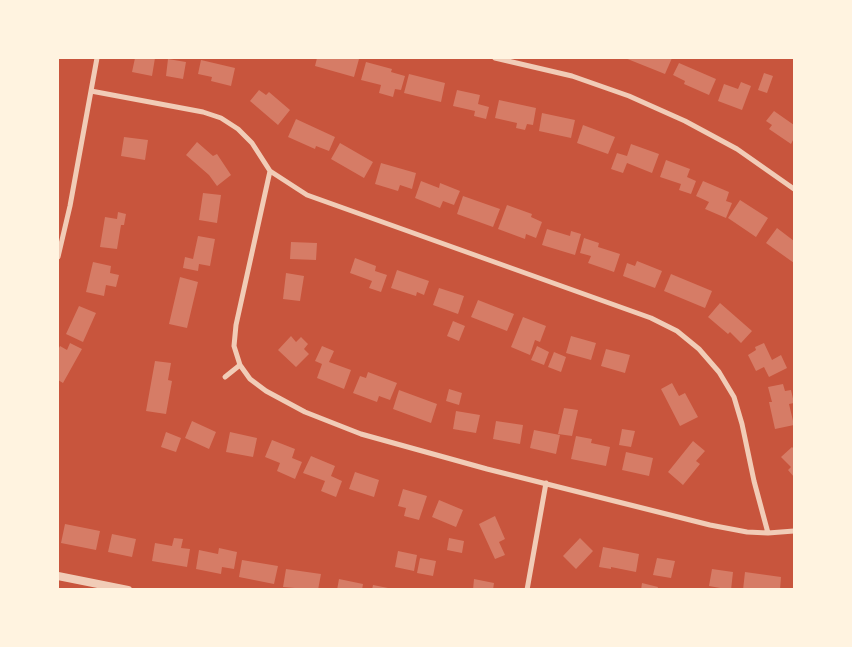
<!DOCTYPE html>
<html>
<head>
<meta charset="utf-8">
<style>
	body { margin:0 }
	#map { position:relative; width:852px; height:647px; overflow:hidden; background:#c8553d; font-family:Lato,sans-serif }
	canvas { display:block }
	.frame { position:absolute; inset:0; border:59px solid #fff3e0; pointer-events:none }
</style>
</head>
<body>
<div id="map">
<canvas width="852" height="647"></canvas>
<div class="frame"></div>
</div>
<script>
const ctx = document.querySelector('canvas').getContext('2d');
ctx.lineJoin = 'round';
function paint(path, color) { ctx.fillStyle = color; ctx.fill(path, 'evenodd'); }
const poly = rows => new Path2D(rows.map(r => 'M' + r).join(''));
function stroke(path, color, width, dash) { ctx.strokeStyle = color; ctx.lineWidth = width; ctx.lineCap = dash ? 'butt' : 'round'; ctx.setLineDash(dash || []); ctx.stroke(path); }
paint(poly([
	[135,58,155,58,152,76,132,72],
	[317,58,354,58,359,59,354,77,315,66],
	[625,58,672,58,665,74],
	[168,59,186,62,183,79,166,76],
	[201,60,235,68,231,86,211,81,212,77,198,74],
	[366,62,392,69,391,72,405,76,401,90,395,89,393,97,379,93,381,85,361,80],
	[679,63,716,79,709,95,684,84,685,81,673,75],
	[764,73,773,76,767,93,758,90],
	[409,74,445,83,441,102,404,93],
	[741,82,751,86,742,110,718,101,724,84,738,89],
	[259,90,266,95,269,92,290,110,278,125,250,101],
	[457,90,480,95,478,104,489,107,486,119,474,116,475,111,453,106],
	[499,100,536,108,533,125,527,124,525,130,516,128,517,123,495,118],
	[774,111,794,125,794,138,791,144,769,129,772,125,766,121],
	[542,113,575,120,571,138,539,131],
	[296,119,335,137,329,151,316,146,315,149,288,137],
	[583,125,615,137,608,154,577,143],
	[124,137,148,140,145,160,121,156],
	[197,142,213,156,217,154,231,175,217,186,209,175,186,155],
	[340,143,373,162,364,178,331,159],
	[631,144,659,154,652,173,627,163,623,173,611,169,617,153,627,156],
	[666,160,690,169,687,177,696,181,691,194,679,190,681,184,660,177],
	[381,163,416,173,412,189,400,185,398,191,375,184],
	[421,181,439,188,440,183,460,191,454,205,443,201,440,208,415,198],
	[703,181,729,192,726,201,732,203,726,218,705,209,709,202,696,196],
	[203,193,221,195,217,223,199,220],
	[463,196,500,209,493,227,457,214],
	[740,200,768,218,756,237,728,218],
	[507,205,532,214,531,217,542,222,536,238,526,234,525,239,498,229],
	[118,212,126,214,124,225,121,225,117,249,100,247,105,217,117,219],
	[777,228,794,241,794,263,766,243],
	[547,229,570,236,571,231,581,234,575,255,542,245],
	[198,236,215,239,210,266,199,264,198,271,183,268,185,257,193,259],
	[584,238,599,243,598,247,620,254,614,272,588,263,591,256,580,253],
	[291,242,317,243,316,260,290,259],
	[355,258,376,266,375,271,387,275,381,292,369,288,372,281,350,273],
	[637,261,662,271,655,288,623,276,627,263,635,266],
	[93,262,111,266,110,273,119,275,116,287,106,285,104,296,86,292],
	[397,270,429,281,424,295,417,292,416,296,391,288],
	[286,273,304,276,300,301,283,299],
	[671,274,712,291,705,308,664,291],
	[180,277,198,282,187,328,169,324],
	[439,288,464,296,458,314,433,305],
	[478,300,514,314,507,331,471,317],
	[720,303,752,331,741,343,730,332,728,334,708,317],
	[79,306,96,313,83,342,66,334],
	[523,317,546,326,540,342,535,340,530,355,511,347],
	[453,321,465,326,459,341,447,336],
	[291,336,296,342,301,337,308,344,304,349,309,354,296,367,278,350],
	[571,336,596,343,591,360,566,353],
	[70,343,82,349,63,383,58,380,58,350,60,346,67,350],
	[764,343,772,360,781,355,787,368,769,377,764,367,756,371,748,355,756,350,755,347],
	[322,346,334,351,329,362,351,370,344,389,317,378,322,364,315,361],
	[537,346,549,352,544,365,531,360],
	[606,349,630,355,625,373,601,366],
	[554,352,566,357,561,372,548,367],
	[155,361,171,363,168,380,172,381,166,414,146,411],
	[368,372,397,383,390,400,379,396,377,402,353,393,360,376,366,378],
	[672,383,679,396,685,393,698,417,680,426,661,389],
	[783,384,785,391,791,390,794,403,789,404,794,425,775,429,769,402,772,402,768,387],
	[449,389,462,393,459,405,446,401],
	[399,390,437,404,431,423,393,409],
	[564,408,578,410,572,436,558,434],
	[456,411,480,415,476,433,453,429],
	[192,421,216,432,209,449,185,438],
	[496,421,523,425,520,444,493,439],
	[622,429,635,431,631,447,619,445],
	[534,430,560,435,556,454,530,448],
	[166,432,181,438,176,452,161,447],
	[230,432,257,438,253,457,226,452],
	[576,436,592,439,591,443,610,447,606,466,571,459],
	[272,440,295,449,292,458,302,462,295,479,277,471,280,463,265,457],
	[693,441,705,451,696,461,700,464,683,485,668,472],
	[792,447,794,449,794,477,788,470,791,467,781,457],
	[626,452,653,458,649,476,622,470],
	[311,456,335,466,331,476,342,481,336,497,321,491,325,481,303,473],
	[355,472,379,480,374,497,349,489],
	[403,489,427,496,419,520,404,516,406,508,398,506],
	[439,500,463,510,456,527,432,517],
	[495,516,505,539,499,542,505,555,495,559,479,524],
	[65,524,100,531,96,550,61,543],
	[112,534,136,539,132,557,108,552],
	[174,538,183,539,181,548,190,549,187,567,152,561,155,543,172,546],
	[449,538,464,541,462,553,447,550],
	[580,538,593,551,576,569,563,556],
	[603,547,639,554,636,572,611,567,611,569,599,567],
	[219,548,237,552,234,569,222,567,221,574,196,569,199,550,218,554],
	[398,551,417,555,414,571,395,567],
	[420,558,436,561,433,576,417,573],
	[657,558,675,561,671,578,653,575],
	[242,560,278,566,274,584,239,577],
	[286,569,321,574,318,590,283,587],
	[712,569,733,572,731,590,709,586],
	[745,572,781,577,780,590,743,590],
	[339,579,363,584,362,590,337,590],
	[474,579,494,583,493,590,473,590],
	[642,583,658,587,657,590,641,590],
	[373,585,393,589,393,590,372,590]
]), '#d67c66');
stroke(poly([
	[495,58,572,76,629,96,685,121,737,149,794,189],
	[91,91,203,112,221,118,238,129,252,143,270,171,307,195,651,318,677,331,699,349,719,372,734,397,742,424,754,481,768,533],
	[270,171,236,325,234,346,240,365,250,379,266,391,305,412,361,434,487,469,710,525,747,532,768,533,794,531],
	[58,257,70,206,97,58],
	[225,377,240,365],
	[527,590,546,483]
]), '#f1ccb7', 5);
stroke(poly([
	[58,576,128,590]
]), '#f1ccb7', 8);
</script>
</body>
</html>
